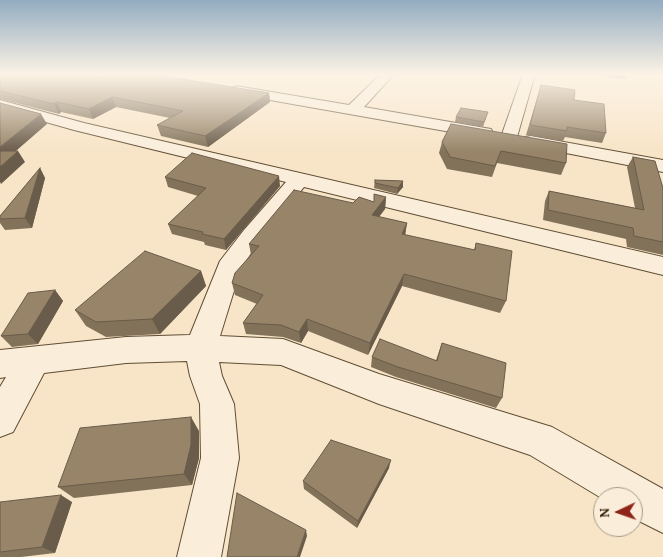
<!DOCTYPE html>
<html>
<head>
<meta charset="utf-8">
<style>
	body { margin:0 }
	#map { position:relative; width:663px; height:557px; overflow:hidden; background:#f8e5c8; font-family:"Gentium Book Plus",serif }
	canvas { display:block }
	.north { position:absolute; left:593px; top:487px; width:50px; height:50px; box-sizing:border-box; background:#faeedb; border:1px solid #a89a84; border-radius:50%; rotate:267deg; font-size:14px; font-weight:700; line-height:20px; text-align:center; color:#2d1b02 }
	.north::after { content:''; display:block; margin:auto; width:18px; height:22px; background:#8f2418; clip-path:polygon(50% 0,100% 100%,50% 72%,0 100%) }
</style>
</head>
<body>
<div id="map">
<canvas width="663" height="557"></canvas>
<div class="north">N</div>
</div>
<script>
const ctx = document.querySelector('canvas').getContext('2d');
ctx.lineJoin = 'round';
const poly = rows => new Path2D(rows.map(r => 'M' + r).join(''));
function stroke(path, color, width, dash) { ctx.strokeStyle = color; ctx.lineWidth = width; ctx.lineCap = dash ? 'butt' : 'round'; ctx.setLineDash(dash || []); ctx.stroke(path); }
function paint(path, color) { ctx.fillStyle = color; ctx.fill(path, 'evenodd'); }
const street = poly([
	[381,74,394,74,364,107,485,128,491,129,493,133,491,137,485,138,236,94,229,90,236,86,349,105,381,74],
	[523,74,535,74,517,137,515,141,509,142,503,141,501,137,523,74],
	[0,100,84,123,663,257,663,275,304,187,260,240,241,268,220,336,283,339,379,374,552,427,663,489,663,533,633,518,633,497,603,497,603,499,530,455,379,404,281,365,219,362,222,376,234,404,239,458,221,557,177,557,201,458,200,404,190,376,187,361,126,363,44,373,13,432,0,437,0,387,6,377,0,378,0,350,126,337,190,335,220,261,244,230,286,182,74,130,0,109,0,100],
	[531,136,663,160,663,172,525,145,522,141,525,137,531,136]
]);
stroke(street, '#604e34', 2);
paint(street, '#faeedb');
paint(poly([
	[0,74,103,77,269,93,270,102,208,147,161,136,157,125,170,118,116,107,93,119,61,112,59,114,0,99],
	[595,74,628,74,625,79,595,75],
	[541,85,574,100,606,133,602,143,565,137,563,141,526,135],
	[488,112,483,127,455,122,456,117],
	[451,124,566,163,561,175,497,163,492,177,447,169,439,153,442,142],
	[633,157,663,188,663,255,627,247,626,239,543,220,545,201,549,191,635,208,627,167],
	[40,168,45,178,32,228,5,230,0,223,0,216],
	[165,177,280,186,226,250,205,245,204,242,172,234,168,224,198,196,168,187],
	[375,180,403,181,403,187,397,194,374,188],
	[386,197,385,209,379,217,407,223,405,235,474,250,476,243,506,301,500,313,402,286,368,355,308,331,301,343,283,337,246,334,243,323,257,304,235,295,232,283,251,255,249,244,353,203,374,202],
	[201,271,206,286,160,334,106,337,86,326,75,310],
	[55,290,63,301,38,344,12,347,1,336],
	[442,343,502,398,496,408,396,377,371,367,372,357,436,360],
	[199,431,199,458,192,485,74,498,58,487],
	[389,468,357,528,304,489,303,481],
	[0,502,72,502,55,553,21,557,0,557]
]), '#82725a');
paint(poly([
	[269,93,270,102,208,147,205,136],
	[112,97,116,107,93,119,89,109],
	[57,102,61,112,59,114,54,104],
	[41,114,47,124,2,163,0,159,0,147],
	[18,151,25,162,1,184,0,182,0,167],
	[40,168,45,178,32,228,25,218],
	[279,176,280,186,226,250,224,239],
	[403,181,403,187,397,194,398,188],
	[386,197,385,209,371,227,372,215],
	[407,223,405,235,402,234],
	[201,271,206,286,160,334,152,319],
	[404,274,402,286,368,355,370,343],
	[55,290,63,301,38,344,28,334],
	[307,319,308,331,301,343,299,332],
	[191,417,199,431,199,458,192,485,184,474],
	[391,460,389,468,357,528,358,521],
	[61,495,72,502,55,553,42,547],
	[306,530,307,536,300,557,297,557]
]), '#6a5c4a');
const building = poly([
	[0,74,85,74,103,77,112,74,151,74,269,93,205,136,157,125,183,111,112,97,89,109,57,102,54,104,0,91,0,74],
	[541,85,575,90,574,100,604,104,606,133,567,127,567,131,530,125,541,85],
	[0,103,41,114,0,147,0,103],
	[461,108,488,112,484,122,456,117,461,108],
	[451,124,567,144,566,163,501,151,495,166,450,157,442,142,451,124],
	[0,151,18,151,0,167,0,151],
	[192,153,279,176,224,239,202,234,203,232,168,224,206,188,165,177,192,153],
	[633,157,655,161,663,188,663,242,634,236,633,228,548,210,549,191,644,210,633,157],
	[40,168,25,218,0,219,0,216,40,168],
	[375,180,403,181,398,188,375,183,375,180],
	[294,190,353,203,359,197,374,202,374,194,386,197,372,215,407,223,402,234,475,250,476,243,512,251,506,301,404,274,370,343,307,319,299,332,281,325,243,323,263,295,232,283,235,273,259,246,249,244,294,190],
	[145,251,201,271,152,319,96,322,75,310,145,251],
	[55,290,28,334,1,336,28,293,55,290],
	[380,339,437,361,442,343,506,363,502,398,398,367,372,357,380,339],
	[191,417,191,445,184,474,58,487,80,428,191,417],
	[331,440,391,460,358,521,303,481,331,440],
	[237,493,306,530,297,557,227,557,237,493],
	[61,495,42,547,0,552,0,502,61,495]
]);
paint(building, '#978469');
stroke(building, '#6a5c4a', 1);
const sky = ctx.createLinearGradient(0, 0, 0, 152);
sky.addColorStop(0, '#93acc0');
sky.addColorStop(0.49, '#fcf3e6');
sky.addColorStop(1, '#fcf3e600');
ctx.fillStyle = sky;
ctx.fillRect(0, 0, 663, 152);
</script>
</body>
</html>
